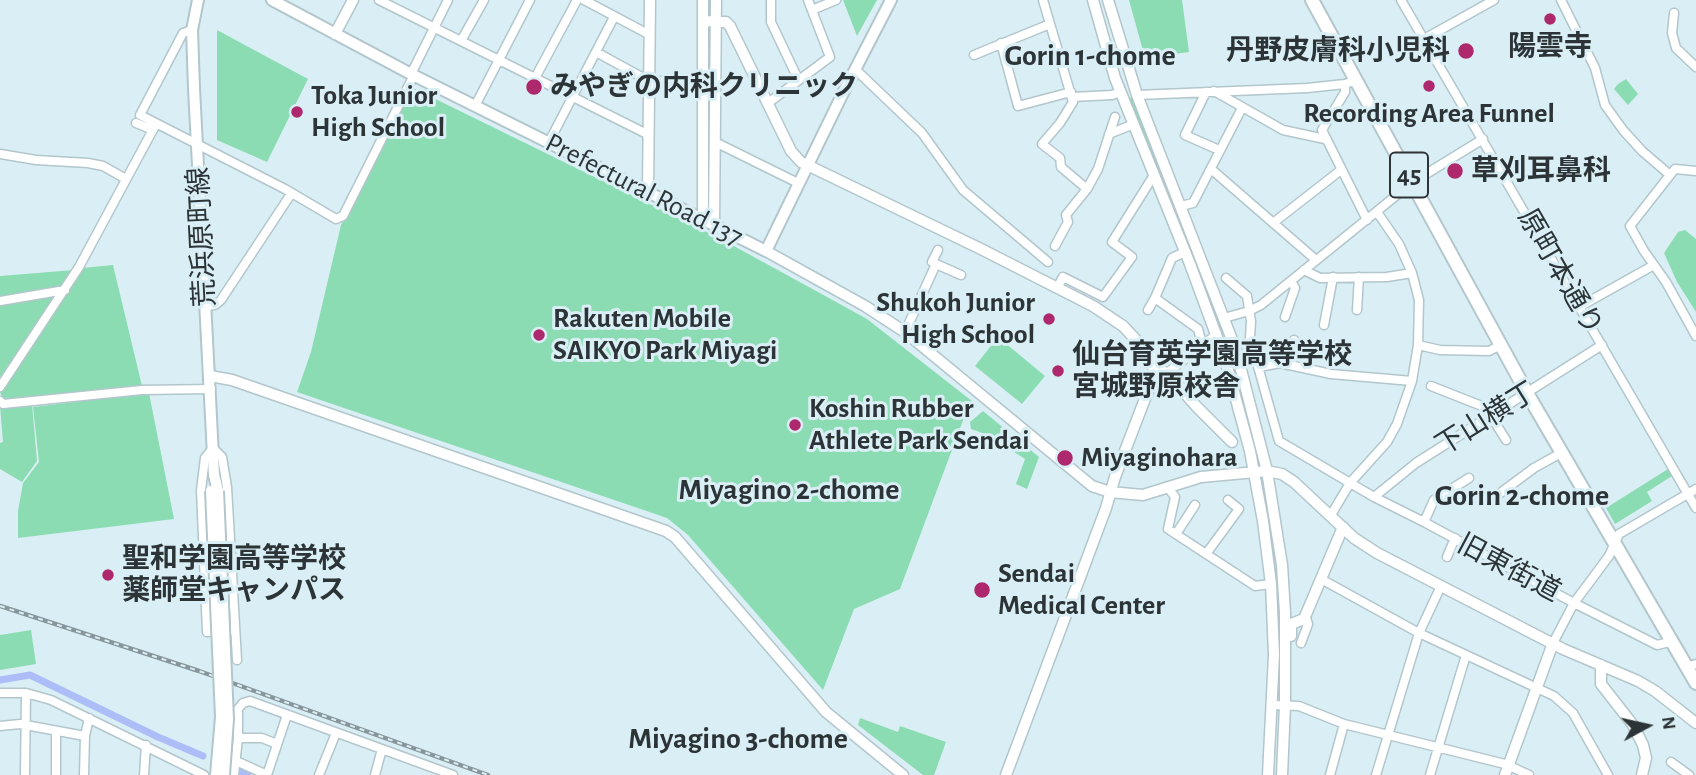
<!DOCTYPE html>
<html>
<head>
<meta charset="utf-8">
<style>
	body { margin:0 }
	#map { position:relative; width:1696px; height:775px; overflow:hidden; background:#daeff5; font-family:"Alegreya Sans",sans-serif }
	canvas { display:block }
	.north { position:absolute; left:1612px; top:691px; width:70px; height:70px; -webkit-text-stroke:5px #daeff5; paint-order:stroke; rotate:82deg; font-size:19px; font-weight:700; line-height:28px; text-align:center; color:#2c3437 }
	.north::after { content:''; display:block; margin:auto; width:24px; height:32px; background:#2c3437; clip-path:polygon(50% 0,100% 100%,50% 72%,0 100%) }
</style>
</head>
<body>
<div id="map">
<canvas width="1696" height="775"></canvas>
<div class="north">N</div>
</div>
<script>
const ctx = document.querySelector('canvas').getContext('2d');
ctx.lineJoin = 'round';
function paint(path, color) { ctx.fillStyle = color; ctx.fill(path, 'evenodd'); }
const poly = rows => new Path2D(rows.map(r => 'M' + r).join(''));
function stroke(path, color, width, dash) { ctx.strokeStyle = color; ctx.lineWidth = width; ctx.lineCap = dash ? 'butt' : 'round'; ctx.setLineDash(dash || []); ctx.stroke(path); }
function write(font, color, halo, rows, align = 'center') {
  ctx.font = font + ' "Alegreya Sans","Noto Sans JP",sans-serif'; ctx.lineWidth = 6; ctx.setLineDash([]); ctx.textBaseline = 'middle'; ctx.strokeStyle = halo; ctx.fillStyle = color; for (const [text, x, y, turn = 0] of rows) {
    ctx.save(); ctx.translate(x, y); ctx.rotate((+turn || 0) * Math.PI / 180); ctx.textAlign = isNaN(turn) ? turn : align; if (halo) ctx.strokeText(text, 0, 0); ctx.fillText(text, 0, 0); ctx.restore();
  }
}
paint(poly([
	[843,0,877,0,857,36],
	[1129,0,1182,0,1189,52,1145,58],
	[217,30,308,79,267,162,217,140],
	[1626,79,1638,94,1628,105,1614,89,1618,84],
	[411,87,721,239,818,292,867,319,977,405,965,415,900,589,854,609,823,690,688,535,667,518,297,392,311,352,341,225],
	[1133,97,1208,285,1203,287,1128,99],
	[1685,230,1696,239,1696,312,1677,282,1664,253,1678,232],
	[113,265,142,386,3,399,0,392,82,268],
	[74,270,63,287,0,299,0,276],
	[60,292,0,377,0,304],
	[998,337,1045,376,1022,404,975,366],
	[149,393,174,519,18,538,18,511,23,483,39,462,33,407],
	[32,404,37,461,22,482,0,469,0,443,3,442,0,406],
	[983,411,1039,457,1027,489,1016,484,1025,459,988,435,971,429,970,422],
	[1668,469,1672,476,1647,492,1652,501,1615,524,1606,508],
	[31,630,36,664,0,670,0,635],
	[860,718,898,732,900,726,946,742,934,775,923,775,858,725]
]), '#8bdcb2');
stroke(poly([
	[0,680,30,675,158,737,203,756],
	[239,771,248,775]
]), '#acbdf8', 7);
const minor = poly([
	[379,0,649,135],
	[584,0,650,35],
	[771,0,771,22,798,79],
	[1043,0,1073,102,1060,123,1042,144,1060,158,1061,167,1087,189],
	[1401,0,1696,508],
	[1561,0,1595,68,1605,105,1623,130,1642,151,1670,175,1630,226,1644,251,1666,282,1696,336],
	[812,10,836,0],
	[1674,13,1672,33,1676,48,1696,67],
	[192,30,183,33,140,115,285,189,336,219,343,216,414,75],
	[1424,39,1494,0],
	[461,41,484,0],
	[1001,43,1018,106,1071,92],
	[596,52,649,81,703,81],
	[974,55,1050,24],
	[855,69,922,133,963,190,1048,262],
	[411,74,448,0],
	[535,78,577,0],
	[1345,84,1345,92,1322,130,1367,220],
	[1214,91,1283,130,1325,139],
	[1206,92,1185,135,1219,150],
	[1137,95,1307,88,1345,84,1357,80],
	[1072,97,1112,95,1120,92],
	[768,103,830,57,808,0],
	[475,106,530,0],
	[136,123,153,130],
	[1109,134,1134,124],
	[549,142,614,17],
	[715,142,798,183],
	[0,154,36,160,88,163,103,166,126,179],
	[1211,169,1316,260],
	[1670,175,1675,169,1696,171],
	[1181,206,1193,203,1242,108],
	[1273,223,1341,170],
	[1055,246,1068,222,1066,215,1087,189,1098,169,1115,117],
	[1185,252,1172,258,1155,298,1198,329,1202,344],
	[936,264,961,275],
	[1304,270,1320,278,1387,277,1412,273],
	[1226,278,1247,296,1251,321,1250,338,1279,441,1374,497,1424,522,1574,603,1657,645,1670,642],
	[1057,288,1063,277,1103,297,1132,257,1112,242,1154,175],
	[0,301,65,290],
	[206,306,215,305,221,300,291,194],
	[1579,307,1654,265],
	[1148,310,1155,298],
	[1357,310,1359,277],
	[1285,317,1295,288,1291,281],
	[1224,318,1249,311,1261,305,1413,182,1483,139],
	[1324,325,1333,277],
	[905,332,936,264,932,262,938,250],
	[1418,345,1440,350,1489,351,1501,345],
	[1287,365,1294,340],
	[1259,367,1280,363,1331,374,1412,381],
	[1167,373,1217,334],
	[1431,386,1497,412],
	[0,387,79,267,156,124],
	[0,401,3,404,142,390,211,389],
	[1491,416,1506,440],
	[1169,489,1175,497,1168,529,1255,586,1271,584],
	[1499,494,1534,468,1561,453],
	[1374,497,1416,463,1602,345],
	[1331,515,1350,483,1387,442,1397,424,1412,381,1418,345,1419,300,1412,273,1399,244,1377,212],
	[1424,522,1434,500,1469,478],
	[1176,534,1195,505],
	[1206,554,1239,509,1228,500],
	[1447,557,1455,538],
	[1321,579,1419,633,1554,696,1573,713,1608,775],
	[234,631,207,632,201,490,205,458,213,448,222,457,227,487,237,660],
	[1301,643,1308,624,1305,615],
	[1553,643,1574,603,1609,556,1619,534,1696,489],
	[1686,667,1696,664],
	[0,693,26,693,51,700,204,775],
	[1273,705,1299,706,1344,724,1505,764,1529,775],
	[0,726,20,724,85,736],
	[238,738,262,738,277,744],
	[236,761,267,775],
	[1671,762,1689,775],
	[25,775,26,693],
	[56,775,56,732],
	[84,775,85,736,89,718],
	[144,775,146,745],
	[234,775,238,738,238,709,243,703,250,701,453,775],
	[267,775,287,715],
	[319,775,336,733],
	[375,775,382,749],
	[1330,775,1344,724],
	[1376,775,1419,633,1441,586],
	[1430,775,1466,655]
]);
const tertiary = poly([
	[1093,0,1115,78,1190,264,1225,359,1250,451,1263,521,1271,584,1274,655,1268,775],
	[1108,0,1137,95,1236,350,1267,471,1282,565,1285,613,1285,705,1282,775],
	[703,21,726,22,730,26,791,151,801,162,981,249,1093,306,1123,326,1155,360,1151,383,1115,477,1106,508,1006,775],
	[335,34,353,0],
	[648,191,650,0],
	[703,218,703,0],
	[714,224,716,0],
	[766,251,865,306,905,332,1092,486,1110,492,1143,495,1201,477,1267,471,1282,474,1294,482,1354,538,1377,553,1563,649,1638,681,1655,691,1696,723],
	[1155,369,1167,373,1196,406,1232,442],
	[210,376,232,380,666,531,675,537,826,712,903,775],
	[1291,636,1291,624,1304,619,1343,527],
	[1601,665,1601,684,1633,725,1643,745,1646,758,1642,775],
	[1505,775,1553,643]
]);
const secondary = poly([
	[198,0,192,30,194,88,214,475,218,491],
	[272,0,411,74,766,251,843,93,891,0]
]);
const trunk = poly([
	[1312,0,1527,393,1696,683]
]);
stroke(minor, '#b2c6cc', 11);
stroke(tertiary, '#b2c6cc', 13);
stroke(secondary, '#b2c6cc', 14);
stroke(trunk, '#b2c6cc', 16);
stroke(minor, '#fff', 8);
stroke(tertiary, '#fff', 10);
stroke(secondary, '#fff', 10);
stroke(trunk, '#fff', 12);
const rail = poly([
	[0,606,199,671,488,775]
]);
stroke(rail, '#87969b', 4.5);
stroke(rail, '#daeff5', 2, [5]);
const secondaryBridge = poly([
	[211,491,221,717,216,775],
	[218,491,228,719,224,775]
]);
stroke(secondaryBridge, '#b2c6cc', 14, []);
stroke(secondaryBridge, '#fff', 10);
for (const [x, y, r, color] of [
	[1550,19,7,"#ae286d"],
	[1466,51,9,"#ae286d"],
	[1429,86,7,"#ae286d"],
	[534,87,9,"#ae286d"],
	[297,112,7,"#ae286d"],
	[1455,171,9,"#ae286d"],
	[1049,319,7,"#ae286d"],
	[539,335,7,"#ae286d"],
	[1058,371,7,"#ae286d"],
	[795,425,7,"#ae286d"],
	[1065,458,9,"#ae286d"],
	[108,575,7,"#ae286d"],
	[982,590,9,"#ae286d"]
]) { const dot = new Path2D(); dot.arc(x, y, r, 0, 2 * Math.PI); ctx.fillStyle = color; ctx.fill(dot); stroke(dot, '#daeff5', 2.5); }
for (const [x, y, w] of [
	[1409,175,38]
]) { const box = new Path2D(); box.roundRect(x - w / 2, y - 22.5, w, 45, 5); ctx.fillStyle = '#daeff5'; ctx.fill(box); stroke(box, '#2c3437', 2); }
write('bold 26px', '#2c3437', null, [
	["45",1409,175]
]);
write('bold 28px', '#2c3437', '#daeff5', [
	["陽雲寺",1550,47,"center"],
	["丹野皮膚科小児科",1450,51,"right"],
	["みやぎの内科クリニック",550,87],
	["Toka Junior",311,96],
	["High School",311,128],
	["Recording Area Funnel",1429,114,"center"],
	["草刈耳鼻科",1471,171],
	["Shukoh Junior",1035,303,"right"],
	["High School",1035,335,"right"],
	["Rakuten Mobile",553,319],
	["SAIKYO Park Miyagi",553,351],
	["仙台育英学園高等学校",1072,355],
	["宮城野原校舎",1072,387],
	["Koshin Rubber",809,409],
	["Athlete Park Sendai",809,441],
	["Miyaginohara",1081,458],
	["聖和学園高等学校",122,559],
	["薬師堂キャンパス",122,591],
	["Sendai",998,574],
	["Medical Center",998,606]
], 'left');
write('28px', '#2c3437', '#daeff5', [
	["Prefectural Road 137",644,190,27],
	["荒浜原町線",202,237,-93],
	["原町本通り",1560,272,60],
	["下山横丁",1486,419,-32],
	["旧東街道",1509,568,28]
]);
write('bold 30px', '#2c3437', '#daeff5', [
	["Gorin 1-chome",1090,56],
	["Miyagino 2-chome",789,490],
	["Gorin 2-chome",1522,496],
	["Miyagino 3-chome",738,739]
]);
</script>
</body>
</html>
